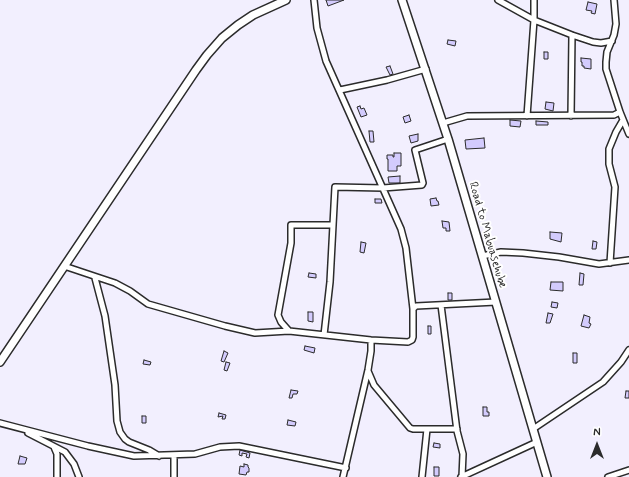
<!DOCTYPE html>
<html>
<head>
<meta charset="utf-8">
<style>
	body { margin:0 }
	#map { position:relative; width:629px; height:477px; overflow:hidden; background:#f2effe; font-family:Mynerve,sans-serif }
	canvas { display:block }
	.north { position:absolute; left:577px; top:425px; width:40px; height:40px; -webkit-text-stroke:3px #fff; paint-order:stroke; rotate:0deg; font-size:11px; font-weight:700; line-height:16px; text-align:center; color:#2b2b2b }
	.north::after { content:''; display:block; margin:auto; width:14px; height:18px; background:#2b2b2b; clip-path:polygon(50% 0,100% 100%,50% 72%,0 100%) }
</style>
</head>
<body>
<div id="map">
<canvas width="629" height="477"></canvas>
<div class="north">N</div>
</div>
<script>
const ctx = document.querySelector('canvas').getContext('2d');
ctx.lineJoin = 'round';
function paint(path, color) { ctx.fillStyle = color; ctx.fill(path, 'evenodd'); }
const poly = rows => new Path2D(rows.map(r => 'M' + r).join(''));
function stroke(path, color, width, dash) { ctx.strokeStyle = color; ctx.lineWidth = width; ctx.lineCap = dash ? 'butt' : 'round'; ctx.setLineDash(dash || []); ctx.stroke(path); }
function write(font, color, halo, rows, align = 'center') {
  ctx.font = font + ' Mynerve,sans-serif'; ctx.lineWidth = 4; ctx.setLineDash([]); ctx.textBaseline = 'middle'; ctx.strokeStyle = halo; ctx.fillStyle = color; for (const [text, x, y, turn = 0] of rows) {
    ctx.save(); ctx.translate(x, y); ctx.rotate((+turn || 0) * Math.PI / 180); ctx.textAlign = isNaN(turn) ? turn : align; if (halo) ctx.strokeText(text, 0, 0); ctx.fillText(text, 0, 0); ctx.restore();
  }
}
const building = poly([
	[326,0,344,0,328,6,326,0],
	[588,2,597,4,595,14,591,13,592,11,586,10,588,2],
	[448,40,456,41,455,46,447,44,448,40],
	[544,52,548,52,548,59,544,59,544,52],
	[581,58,591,59,591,69,584,68,584,66,582,66,582,62,581,62,581,58],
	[390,66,393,74,390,75,386,67,390,66],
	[546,102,554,103,553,111,545,109,546,102],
	[360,106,361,109,364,108,367,115,361,117,357,107,360,106],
	[409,115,411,121,405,123,403,117,409,115],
	[510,120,521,121,520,127,510,126,510,120],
	[536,121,548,122,548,125,536,125,536,121],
	[369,131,373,131,374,142,370,142,369,131],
	[418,134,418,141,411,143,409,136,418,134],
	[484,138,485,148,466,149,465,140,484,138],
	[394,153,401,153,401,166,397,166,397,171,388,171,388,159,387,159,387,155,393,155,393,157,394,157,394,153],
	[400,176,400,183,389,183,388,177,400,176],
	[436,198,437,201,438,201,439,205,431,206,430,199,436,198],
	[375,199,381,199,382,203,375,203,375,199],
	[442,221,449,222,450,231,446,231,446,228,443,228,442,221],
	[550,232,562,233,561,242,550,239,550,232],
	[593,241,597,242,596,249,592,249,593,241],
	[361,242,366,243,364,253,360,252,361,242],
	[309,273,316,274,316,278,308,277,309,273],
	[580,273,584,274,583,285,579,285,580,273],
	[551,282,563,282,563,291,550,290,551,282],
	[448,293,452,293,452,300,448,300,448,293],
	[552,302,558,303,557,308,551,307,552,302],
	[308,312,313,312,313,322,308,321,308,312],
	[548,313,553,314,550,323,546,323,548,313],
	[584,315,590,317,589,323,591,324,589,328,581,326,584,315],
	[428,326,431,326,431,334,428,334,428,326],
	[305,346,315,348,314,353,304,350,305,346],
	[224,351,228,353,224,362,221,361,224,351],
	[573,353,577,353,577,363,573,363,573,353],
	[144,360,151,362,150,365,143,364,144,360],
	[226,362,230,363,227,371,224,370,226,362],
	[291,390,298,391,297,394,293,394,292,398,289,398,291,390],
	[626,391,629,391,629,398,625,398,626,391],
	[483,407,487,407,487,412,489,412,489,416,483,416,483,407],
	[219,413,226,415,225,419,222,419,223,416,218,417,219,413],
	[142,416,146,416,146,423,142,423,142,416],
	[288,420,296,422,295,426,287,425,288,420],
	[434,443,440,444,440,448,433,447,434,443],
	[240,450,250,453,249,458,246,457,247,454,242,453,242,456,239,455,240,450],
	[20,456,27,458,25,464,18,464,20,456],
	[244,464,248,465,248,467,249,468,249,472,247,472,246,475,239,474,240,466,244,467,244,464],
	[434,467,439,467,439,476,434,476,434,467]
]);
paint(building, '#d3cbfd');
stroke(building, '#2b2b2b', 1);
const street = poly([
	[314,0,317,28,326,61,401,229,406,248,413,309],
	[498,0,534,20,572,35,593,42,601,43,612,41],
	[614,0,616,24,614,35,607,52,606,62,606,69,620,112,629,134],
	[340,90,387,80,426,69],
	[527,116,534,20,534,0],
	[571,116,572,35],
	[443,123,467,116,614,115,620,112],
	[333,225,291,225,291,243,278,315,281,322,289,331,371,340,408,342,412,340,413,337,413,309,416,306,496,302],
	[482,256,501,252,523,253,559,257,599,264,629,260],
	[610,263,615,187,609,164,609,149,616,132,623,120],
	[64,266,115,283,130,291,148,304,225,326,255,333,289,331],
	[95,278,105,316,115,385,117,421,120,432,125,439,129,442,149,450,159,456],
	[441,305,457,431,463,454,462,477],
	[324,335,330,282,335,187,383,188,422,185,423,183,415,150,448,139],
	[368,371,374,385,410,428,413,429,457,429],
	[0,423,88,446,134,456,195,454,220,447,239,446,346,468],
	[533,429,603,382,621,362,629,350],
	[28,433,65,452,74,464,79,477],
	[54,447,57,454,57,477],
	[174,477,174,455],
	[343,477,368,370,371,351,371,340],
	[422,477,427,429],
	[461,477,537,442],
	[608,477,629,470]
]);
const secondary = poly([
	[402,0,448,139,547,477],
	[0,362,196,70,207,55,222,38,238,25,253,15,286,0]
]);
stroke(street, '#2b2b2b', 8);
stroke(secondary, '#2b2b2b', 10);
stroke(street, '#fff', 5);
stroke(secondary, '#fff', 7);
write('12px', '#2b2b2b', '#fff', [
	["Road to Mabuasehube",487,235,74]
]);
</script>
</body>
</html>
